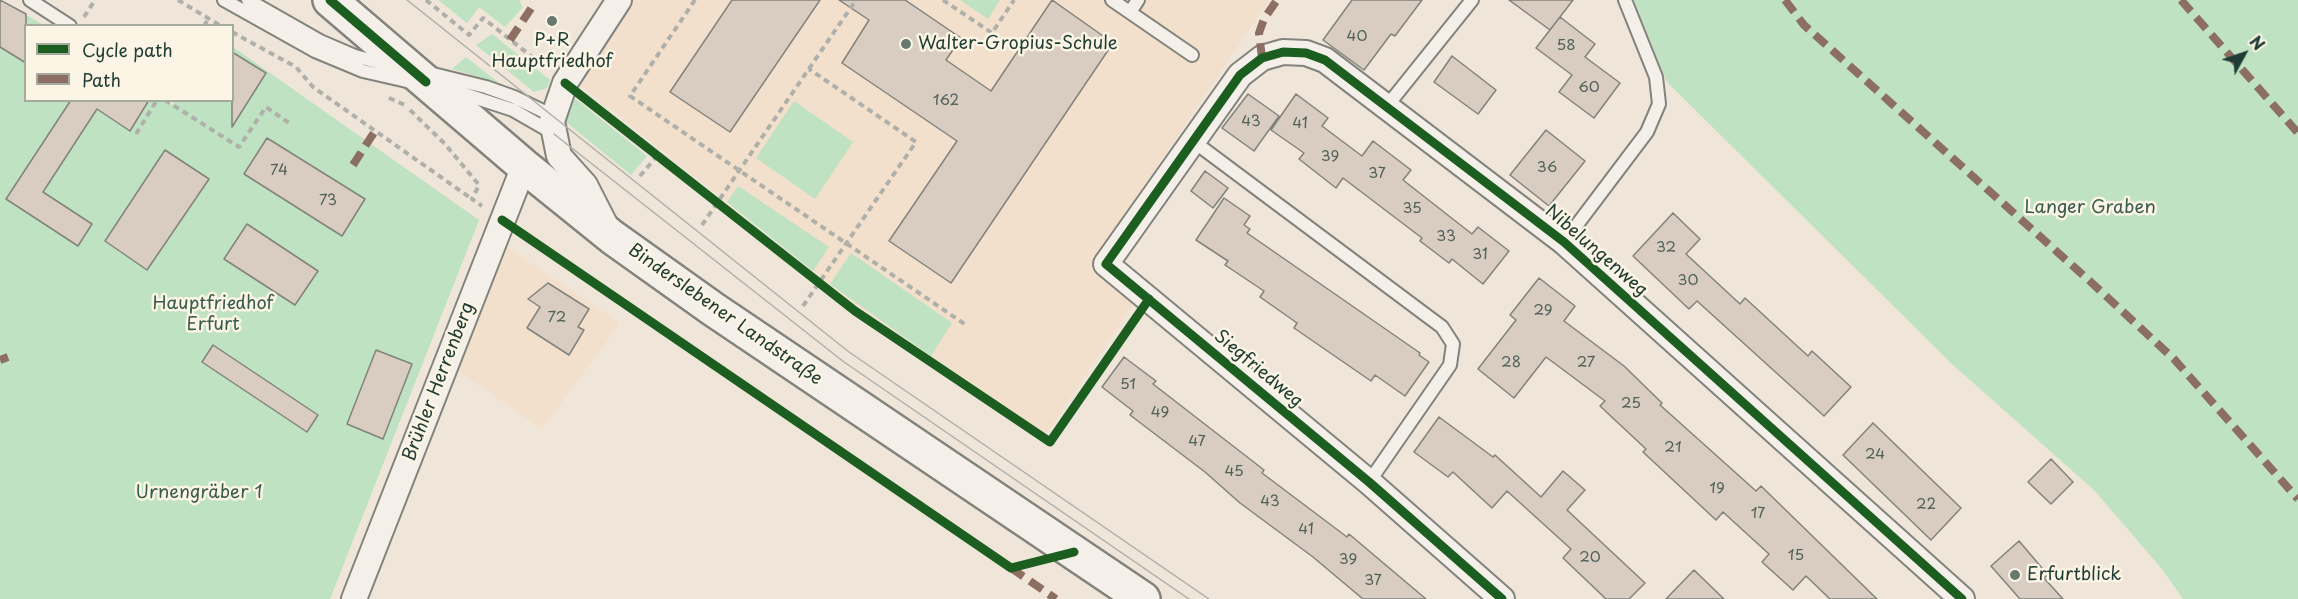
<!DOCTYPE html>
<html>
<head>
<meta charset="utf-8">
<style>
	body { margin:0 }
	#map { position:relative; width:2298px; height:599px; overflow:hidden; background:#efe5d9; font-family:"Playpen Sans",sans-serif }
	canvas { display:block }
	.legend { position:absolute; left:24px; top:24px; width:210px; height:78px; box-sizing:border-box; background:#fcf5e5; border:2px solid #a4ab9e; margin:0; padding:8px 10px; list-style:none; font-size:18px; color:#1f3d34 }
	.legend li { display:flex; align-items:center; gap:12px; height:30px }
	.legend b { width:30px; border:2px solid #a4ab9e }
	.north { position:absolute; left:2214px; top:24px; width:60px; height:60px; -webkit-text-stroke:4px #fcf5e5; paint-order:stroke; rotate:50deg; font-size:16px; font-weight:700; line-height:24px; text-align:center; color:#1f3d34 }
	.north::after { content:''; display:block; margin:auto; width:21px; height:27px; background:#1f3d34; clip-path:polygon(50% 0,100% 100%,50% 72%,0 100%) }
</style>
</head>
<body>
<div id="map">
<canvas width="2298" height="599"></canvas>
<ul class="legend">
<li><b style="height:8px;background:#1b5e20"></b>Cycle path</li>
<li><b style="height:8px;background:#8d6e63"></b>Path</li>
</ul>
<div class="north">N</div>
</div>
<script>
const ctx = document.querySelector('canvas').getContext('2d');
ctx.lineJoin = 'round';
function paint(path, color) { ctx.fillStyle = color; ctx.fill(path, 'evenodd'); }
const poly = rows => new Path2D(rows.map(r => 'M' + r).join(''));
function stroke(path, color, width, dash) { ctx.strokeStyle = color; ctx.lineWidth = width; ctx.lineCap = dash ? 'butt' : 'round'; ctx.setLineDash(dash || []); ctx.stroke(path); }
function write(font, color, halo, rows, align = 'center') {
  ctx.font = font + ' "Playpen Sans",sans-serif'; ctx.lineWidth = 5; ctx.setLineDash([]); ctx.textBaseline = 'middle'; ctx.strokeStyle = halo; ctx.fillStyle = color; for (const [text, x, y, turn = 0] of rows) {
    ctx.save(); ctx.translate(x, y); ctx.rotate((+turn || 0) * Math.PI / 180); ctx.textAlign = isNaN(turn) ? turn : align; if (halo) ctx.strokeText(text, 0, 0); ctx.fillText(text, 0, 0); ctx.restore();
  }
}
paint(poly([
	[634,0,1269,0,1091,264,1136,300,1046,434,855,304,580,85],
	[504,245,620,323,542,429,454,368]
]), '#f2e0cc');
paint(poly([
	[0,0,44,25,26,26,26,100,164,100,172,105,175,101,232,100,233,47,479,220,330,599,0,599],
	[438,0,519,0,523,7,505,27,479,7,467,23],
	[960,0,1000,0,988,19],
	[1634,0,2298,0,2298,599,2183,599,2162,569,2094,490,1953,365,1667,82],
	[492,34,550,80,547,88,534,92,476,45],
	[466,57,499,83,452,69],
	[572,96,647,156,631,175,561,118],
	[794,101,853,142,815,199,756,158],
	[738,186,829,247,813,271,727,202],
	[851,253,952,323,931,356,830,284]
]), '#bee2c2');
const building = poly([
	[0,0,26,14,26,63,0,47,0,0],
	[732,0,820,0,730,132,670,92,732,0],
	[839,0,905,0,961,38,946,60,991,91,1052,0,1113,43,951,283,889,241,957,141,842,63,869,20,839,0],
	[1352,0,1422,0,1395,36,1391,34,1364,70,1323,40,1352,0],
	[1509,0,1573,0,1550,30,1509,0],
	[1560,17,1595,44,1585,57,1620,83,1594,118,1559,92,1572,75,1536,48,1560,17],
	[232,52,266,73,232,127,232,52],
	[1452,56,1496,90,1478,114,1434,82,1452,56],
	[1248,94,1279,116,1254,151,1222,128,1248,94],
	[1296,94,1328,118,1322,126,1362,156,1373,141,1411,170,1403,180,1472,234,1478,227,1509,251,1483,284,1452,259,1449,263,1420,241,1422,238,1343,178,1336,188,1299,159,1304,153,1271,130,1296,94],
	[71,100,149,100,130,131,97,109,43,192,92,224,78,246,6,199,71,100],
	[1546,130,1585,161,1549,206,1510,175,1546,130],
	[267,138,365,199,342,236,244,174,267,138],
	[165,150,209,179,147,270,105,241,165,150],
	[1205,171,1228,188,1213,208,1191,191,1205,171],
	[1224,198,1250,216,1244,225,1250,229,1247,233,1420,353,1419,355,1429,362,1405,396,1375,375,1371,381,1294,328,1297,323,1260,297,1264,291,1225,265,1228,261,1196,240,1224,198],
	[1673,213,1700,239,1686,254,1740,304,1745,298,1808,356,1812,351,1851,387,1824,416,1697,301,1689,309,1633,256,1673,213],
	[247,224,318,271,295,305,224,259,247,224],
	[1539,278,1575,306,1564,321,1624,366,1662,403,1660,405,1756,491,1761,486,1877,599,1830,599,1806,576,1793,590,1762,562,1769,554,1723,512,1716,520,1643,452,1646,449,1600,406,1605,401,1546,357,1514,398,1478,369,1516,320,1510,315,1539,278],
	[548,283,589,309,578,327,584,330,569,355,527,328,540,307,528,299,548,283],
	[213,345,318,415,307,432,202,362,213,345],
	[376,350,412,364,383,439,347,424,376,350],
	[1124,357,1156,381,1153,384,1264,470,1262,473,1347,537,1349,534,1426,599,1363,599,1313,557,1240,503,1205,472,1130,415,1133,411,1102,387,1124,357],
	[1439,417,1493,457,1495,455,1541,497,1563,471,1585,490,1567,510,1645,583,1629,599,1606,599,1563,558,1571,549,1507,491,1492,508,1453,472,1448,477,1414,452,1439,417],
	[1873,423,1961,508,1931,540,1843,455,1873,423],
	[2051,459,2073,482,2051,504,2028,482,2051,459],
	[2019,541,2048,575,2044,578,2063,599,2020,599,1991,566,2019,541],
	[1694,570,1724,599,1666,599,1694,570]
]);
paint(building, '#d9cdc1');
stroke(building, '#82837c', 1.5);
const service = poly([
	[30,0,70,26],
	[224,0,315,51,363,71,411,82],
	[248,0,320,41,355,56,392,66],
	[1112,0,1192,55],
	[1130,12,1138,0],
	[433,74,486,87,514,97,553,116],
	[449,89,513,110,553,133],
	[1387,106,1472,0],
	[1193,141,1442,327,1453,344,1450,365,1369,482],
	[1564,242,1647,132,1659,104,1656,77,1625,0]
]);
const minor = poly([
	[608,230,585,185,559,156,552,121,565,83,619,0],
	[354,599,524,166],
	[1502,599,1369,482,1106,264,1240,75,1262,58,1283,52,1306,53,1325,60,1564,242,1962,599]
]);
const secondary = poly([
	[330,0,524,166,612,237,713,309,1143,599]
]);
stroke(service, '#82837c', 16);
stroke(minor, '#82837c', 28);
stroke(secondary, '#82837c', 38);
stroke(poly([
	[178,0,221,26],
	[426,0,469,35,483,18,546,68],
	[695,0,630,96,966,325],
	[943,0,992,33,1014,0],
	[84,17,95,0],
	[204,26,209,18],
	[232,32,296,67,313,87,472,199],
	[389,98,405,105],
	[584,99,855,311,1050,442,1134,320],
	[165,100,239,147,266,107,292,125],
	[410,110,445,144,479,185,472,199,482,206],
	[136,134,157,100],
	[640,176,657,156],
	[702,225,856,0],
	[803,306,916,142,809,69]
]), '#afb0aa', 4, [6, 4.5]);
stroke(service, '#f4f0e9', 12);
stroke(minor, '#f4f0e9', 24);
stroke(secondary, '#f4f0e9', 33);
stroke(poly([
	[407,0,849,352,1209,599],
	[554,134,844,362,1189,599]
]), '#afb0aa', 1.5);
stroke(poly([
	[1785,0,1804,25,2093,284,2174,359,2298,499],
	[2181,0,2298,133],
	[510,40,532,7],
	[1262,58,1259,33,1264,19,1277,0],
	[353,165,375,131],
	[0,360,8,357],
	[1011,568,1056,599]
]), '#8d6e63', 8, [15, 8]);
stroke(poly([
	[330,0,426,82],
	[565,83,855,311,1050,442,1149,299],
	[502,220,1011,568,1074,552],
	[1502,599,1369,482,1106,264,1240,75,1262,58,1283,52,1306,53,1325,60,1564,242,1962,599]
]), '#1b5e20', 9);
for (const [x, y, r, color] of [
	[552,21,6,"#68786e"],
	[906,44,6,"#68786e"],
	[2015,575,6,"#68786e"]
]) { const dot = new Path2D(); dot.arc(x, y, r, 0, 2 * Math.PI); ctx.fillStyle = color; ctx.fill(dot); stroke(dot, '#fcf5e5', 2); }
write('15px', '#506259', null, [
	["40",1357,37],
	["58",1566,46],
	["60",1589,88],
	["162",946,101],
	["43",1251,122],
	["41",1300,124],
	["39",1330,157],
	["36",1547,168],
	["74",279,171],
	["37",1377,174],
	["73",328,201],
	["35",1412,209],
	["33",1446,237],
	["32",1666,248],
	["31",1480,255],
	["30",1688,281],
	["29",1543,311],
	["72",557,318],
	["28",1511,363],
	["27",1586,363],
	["51",1128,385],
	["25",1631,404],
	["49",1160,413],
	["47",1197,442],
	["21",1673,448],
	["24",1875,455],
	["45",1234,472],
	["19",1717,489],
	["43",1270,502],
	["22",1926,505],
	["17",1758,514],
	["41",1306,530],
	["15",1796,556],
	["20",1590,558],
	["39",1348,560],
	["37",1373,581]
]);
write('18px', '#1f3d34', '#fcf5e5', [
	["P+R",552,41,"center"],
	["Hauptfriedhof",552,62,"center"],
	["Walter-Gropius-Schule",918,44],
	["Erfurtblick",2027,575]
], 'left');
write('18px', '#375d4d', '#fcf5e5', [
	["Langer Graben",2090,208],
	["Hauptfriedhof",213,304],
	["Erfurt",213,325],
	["Urnengräber 1",199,493]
]);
write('18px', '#1f3d34', '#fcf5e5', [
	["Nibelungenweg",1596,251,41],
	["Binderslebener Landstraße",725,315,35],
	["Siegfriedweg",1258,369,40],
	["Brühler Herrenberg",439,382,-69]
]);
</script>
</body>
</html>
